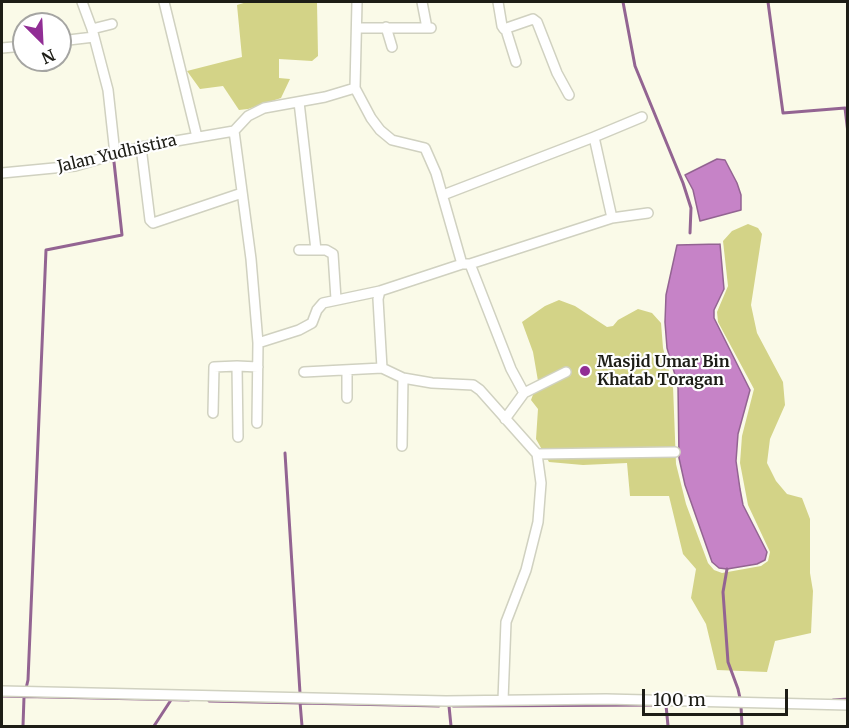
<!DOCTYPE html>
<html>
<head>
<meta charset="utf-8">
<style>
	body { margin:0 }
	#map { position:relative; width:849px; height:728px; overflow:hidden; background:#fafae8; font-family:Merriweather,serif }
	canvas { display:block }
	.frame { position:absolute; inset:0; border:3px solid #1d1d16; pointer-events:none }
	.north { position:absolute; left:12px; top:12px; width:60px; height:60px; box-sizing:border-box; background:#fff; border:2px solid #a5a5a2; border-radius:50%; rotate:156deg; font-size:16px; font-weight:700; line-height:24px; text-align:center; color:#1d1d16 }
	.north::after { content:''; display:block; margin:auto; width:21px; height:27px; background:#912e95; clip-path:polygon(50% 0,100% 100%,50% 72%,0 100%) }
	.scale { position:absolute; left:642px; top:689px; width:146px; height:27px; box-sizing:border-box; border:3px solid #1d1d16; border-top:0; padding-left:8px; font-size:18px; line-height:21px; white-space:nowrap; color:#1d1d16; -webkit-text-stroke:4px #fff; paint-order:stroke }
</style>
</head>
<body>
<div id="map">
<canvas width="849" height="728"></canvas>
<div class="frame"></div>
<div class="north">N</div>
<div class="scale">100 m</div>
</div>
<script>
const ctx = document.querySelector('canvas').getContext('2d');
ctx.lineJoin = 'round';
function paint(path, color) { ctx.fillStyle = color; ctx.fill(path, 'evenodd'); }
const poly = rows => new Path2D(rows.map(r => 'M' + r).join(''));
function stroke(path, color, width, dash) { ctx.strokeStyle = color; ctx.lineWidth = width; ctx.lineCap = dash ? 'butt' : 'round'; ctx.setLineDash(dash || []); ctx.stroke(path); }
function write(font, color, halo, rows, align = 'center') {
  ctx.font = font + ' Merriweather,serif'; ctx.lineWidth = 4.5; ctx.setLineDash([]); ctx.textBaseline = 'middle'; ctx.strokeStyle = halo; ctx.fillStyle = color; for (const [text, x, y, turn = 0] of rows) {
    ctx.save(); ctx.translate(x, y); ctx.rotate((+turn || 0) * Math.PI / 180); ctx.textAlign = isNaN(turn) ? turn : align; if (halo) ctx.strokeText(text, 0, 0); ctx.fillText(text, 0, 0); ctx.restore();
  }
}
paint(poly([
	[247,2,317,2,318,56,312,61,279,59,279,78,290,79,281,98,248,109,239,110,223,86,200,89,187,71,242,57,237,5],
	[748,224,758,228,762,234,751,305,757,333,783,382,785,405,770,439,767,463,776,481,787,494,802,498,810,519,810,573,813,591,811,633,775,641,767,672,717,670,706,624,691,598,696,569,683,554,669,496,630,496,627,463,583,465,549,462,536,439,538,409,531,400,538,381,533,352,522,322,545,306,559,300,575,306,607,327,613,326,618,320,638,309,652,313,661,323,663,348,673,386,676,464,686,504,708,563,714,570,722,573,761,566,768,561,770,552,748,505,740,463,742,436,754,389,718,322,717,312,728,286,723,241,732,231]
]), '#d3d387');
const water = poly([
	[717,159,725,160,737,183,741,195,741,210,700,221,693,190,685,175,717,159],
	[720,244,724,289,714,310,714,318,750,390,738,434,736,461,740,489,743,505,767,552,765,560,757,564,727,569,719,568,712,562,685,485,679,458,678,385,667,348,665,322,666,295,677,245,720,244]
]);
paint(water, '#c683c7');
stroke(water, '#936492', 1.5);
stroke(poly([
	[623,2,635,66,683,183,691,208,690,233],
	[768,2,783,113,845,108,848,133],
	[285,453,300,693],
	[727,569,723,592,728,662,738,689,740,698],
	[2,696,189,700],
	[833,700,848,699],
	[209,701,439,706],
	[300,702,302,726],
	[666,705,668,726],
	[449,706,451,726],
	[453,706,661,705],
	[741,706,742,726],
	[23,726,24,697,28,680,46,250,122,235,114,162],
	[154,726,171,700]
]), '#936492', 3);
const street = poly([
	[82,2,92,29,108,90,115,154],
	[164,2,197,137],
	[357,2,355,88,371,118,380,130,392,140,425,148,436,173,462,264],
	[422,2,427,28],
	[498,2,502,26,504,29,533,19,537,22,557,73,569,95],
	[386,27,392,47],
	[357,28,431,28],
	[92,29,112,24],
	[506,30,516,62],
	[60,41,94,37],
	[2,48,24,46],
	[299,102,316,250],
	[234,131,251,259,258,343,299,330,312,323,317,310,323,303,380,291,462,264,470,264,612,218,594,137,443,195],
	[594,137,642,117],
	[141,147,150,220,153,223,242,193],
	[2,173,75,166,141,147,234,131,248,116,264,108,325,97,355,88],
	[612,218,648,213],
	[299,250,326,250,333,254,336,299],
	[470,264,511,369,524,393],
	[380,291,378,299,382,368,403,378,432,383,473,385,480,390,537,454,541,483,538,522,526,570,506,622,503,700],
	[347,370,347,398],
	[304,372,382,368],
	[213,413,214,367,237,366],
	[505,419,524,393,566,372],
	[257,423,258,343],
	[238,437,237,366,258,367],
	[402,446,403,378],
	[537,454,675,452],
	[2,691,446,701,606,699,848,705]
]);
stroke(street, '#d0d1c0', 12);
stroke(street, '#fff', 9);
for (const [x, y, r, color] of [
	[585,371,6,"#912e95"]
]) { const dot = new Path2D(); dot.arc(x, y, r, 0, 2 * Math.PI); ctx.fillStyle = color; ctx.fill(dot); stroke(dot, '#fff', 2); }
write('16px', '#1d1d16', '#fff', [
	["Jalan Yudhistira",117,154,-13]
]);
write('bold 16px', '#1d1d16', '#fff', [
	["Masjid Umar Bin",597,362],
	["Khatab Toragan",597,380]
], 'left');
</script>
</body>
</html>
